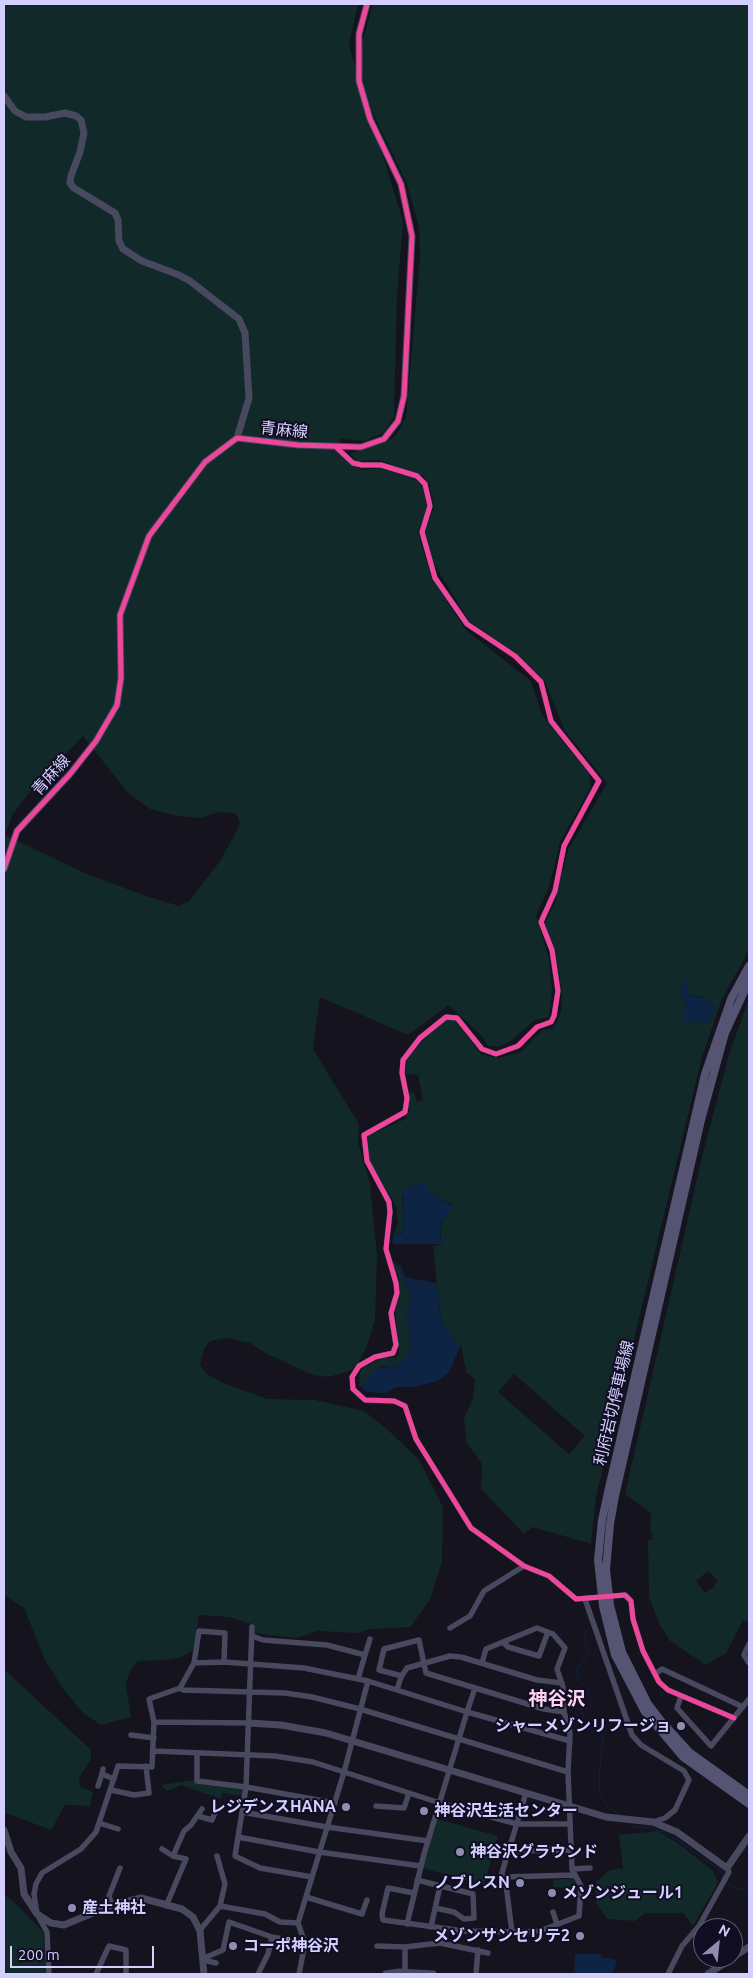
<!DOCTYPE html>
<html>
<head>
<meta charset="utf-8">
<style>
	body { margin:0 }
	#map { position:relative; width:753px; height:1978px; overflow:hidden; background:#14131e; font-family:Ubuntu,sans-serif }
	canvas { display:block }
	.frame { position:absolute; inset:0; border:5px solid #d3d0ff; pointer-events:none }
	.north { position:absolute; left:693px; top:1918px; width:50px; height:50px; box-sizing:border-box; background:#110e23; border:1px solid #5f5c7b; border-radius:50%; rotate:28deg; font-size:14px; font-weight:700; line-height:20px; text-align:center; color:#d3d0ff }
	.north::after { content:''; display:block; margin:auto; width:18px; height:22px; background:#908eb0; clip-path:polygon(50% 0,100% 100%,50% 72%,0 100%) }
	.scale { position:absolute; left:10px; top:1946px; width:144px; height:22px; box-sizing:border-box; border:2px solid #d3d0ff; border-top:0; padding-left:6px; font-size:15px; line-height:18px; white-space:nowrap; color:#d3d0ff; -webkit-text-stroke:4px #110e23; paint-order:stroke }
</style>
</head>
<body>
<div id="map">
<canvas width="753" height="1978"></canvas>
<div class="frame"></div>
<div class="north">N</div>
<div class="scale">200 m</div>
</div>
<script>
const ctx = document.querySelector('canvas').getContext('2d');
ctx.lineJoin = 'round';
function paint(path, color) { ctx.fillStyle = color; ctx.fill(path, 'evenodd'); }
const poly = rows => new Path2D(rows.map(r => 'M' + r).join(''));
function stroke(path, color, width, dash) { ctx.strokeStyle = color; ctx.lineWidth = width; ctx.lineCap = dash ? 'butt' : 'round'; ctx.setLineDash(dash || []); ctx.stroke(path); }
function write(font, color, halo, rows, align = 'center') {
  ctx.font = font + ' Ubuntu,"Noto Sans JP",sans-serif'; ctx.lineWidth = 4; ctx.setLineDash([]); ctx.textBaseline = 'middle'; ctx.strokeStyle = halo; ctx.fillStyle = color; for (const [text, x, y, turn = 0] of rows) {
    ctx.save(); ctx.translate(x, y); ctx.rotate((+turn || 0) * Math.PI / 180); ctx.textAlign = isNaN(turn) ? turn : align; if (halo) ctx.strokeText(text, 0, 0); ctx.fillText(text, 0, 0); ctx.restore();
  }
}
paint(poly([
	[4,4,358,4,349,46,403,221,397,296,394,417,384,432,365,441,340,439,347,461,363,470,381,468,415,479,423,487,427,507,418,533,432,579,466,630,531,681,542,715,589,774,591,787,560,842,549,887,536,916,549,958,552,991,549,1017,535,1020,512,1040,499,1047,488,1046,481,1035,449,1005,408,1035,320,997,313,1049,359,1124,358,1142,370,1184,377,1256,375,1320,367,1346,359,1362,353,1369,343,1373,328,1377,313,1375,267,1354,250,1343,226,1338,210,1341,204,1349,200,1365,207,1374,221,1382,267,1399,315,1400,364,1411,386,1428,419,1460,443,1507,442,1561,430,1600,410,1627,371,1629,357,1633,318,1631,296,1638,254,1633,255,1625,229,1617,199,1615,193,1650,182,1657,166,1660,138,1661,130,1671,126,1685,131,1717,101,1725,83,1713,64,1690,45,1660,24,1608,4,1595],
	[83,736,128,793,150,809,178,816,201,818,219,812,233,813,238,817,240,824,221,860,189,901,179,906,146,896,87,874,5,835,13,814,29,793],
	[373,4,749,4,749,950,722,999,702,1057,596,1497,591,1544,533,1527,524,1534,481,1489,482,1464,466,1442,464,1417,473,1399,475,1379,466,1372,461,1345,457,1344,441,1323,437,1285,433,1246,442,1244,440,1229,444,1218,452,1205,431,1194,424,1183,409,1187,402,1196,404,1229,402,1232,394,1235,398,1222,396,1206,369,1162,367,1136,405,1119,409,1112,408,1093,414,1092,417,1102,423,1100,418,1075,405,1074,406,1061,423,1040,444,1021,449,1019,455,1020,481,1054,499,1058,521,1052,542,1030,553,1029,561,1012,562,993,555,951,545,923,555,902,568,850,607,783,565,731,545,682,516,653,469,621,441,576,430,556,424,533,434,507,429,484,424,476,378,460,358,461,351,456,352,453,387,442,396,435,406,417,420,256,419,227,407,184,367,101,360,67,363,40],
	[686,980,690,983,686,989,689,995,703,997,712,1004,703,1023,694,1021,685,1011,687,1002,680,994],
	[514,1374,585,1436,569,1454,498,1392],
	[749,998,749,1622,743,1620,726,1653,706,1665,669,1640,658,1621,649,1597,648,1540,653,1539,650,1528,651,1513,625,1494,702,1157,729,1054],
	[708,1571,717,1580,714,1587,705,1593,696,1581],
	[393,1262,401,1269,402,1278,411,1296,406,1316,409,1326,409,1355,400,1364,391,1367,381,1366,362,1387,359,1386,360,1372,364,1367,384,1358,396,1358,399,1354,395,1310,399,1293,399,1280],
	[4,1669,91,1750,91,1759,79,1778,80,1787,93,1792,90,1806,65,1805,51,1830,6,1813,4,1821],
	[194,1780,198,1784,243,1789,242,1796,223,1793,221,1799,181,1785,167,1791,161,1785],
	[437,1819,498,1836,484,1885,422,1868],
	[658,1831,679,1844,713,1871,718,1883,693,1926,683,1913,645,1913,635,1921,607,1919,596,1903,596,1882,610,1870,623,1868,619,1835],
	[574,1878,577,1889,553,1887,553,1880],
	[4,1895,13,1901,43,1932,46,1974,4,1974]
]), '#112929');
paint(poly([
	[688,980,690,982,686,989,689,995,704,998,710,1003,716,1006,708,1023,681,1021,687,1004,681,996,681,984],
	[423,1183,427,1185,432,1194,453,1207,441,1223,440,1234,442,1244,394,1244,392,1243,394,1235,402,1233,404,1229,403,1193,410,1186],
	[393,1260,401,1266,405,1277,435,1283,437,1285,441,1323,457,1344,459,1343,461,1345,449,1372,438,1381,415,1387,395,1387,386,1393,367,1392,362,1387,369,1379,375,1368,391,1367,400,1364,409,1354,409,1326,406,1316,411,1296,402,1278,401,1269],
	[575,1954,601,1954,601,1957,617,1960,613,1974,574,1974]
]), '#0e2444');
stroke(poly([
	[586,1630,584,1640,589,1654,576,1670,579,1681,589,1689,581,1708,586,1727,601,1733,603,1736,599,1776,600,1795,607,1805,619,1815],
	[633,1827,651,1827,670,1835,722,1871,723,1878],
	[726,1881,729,1885,742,1890,749,1886]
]), '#0e2444', 1);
stroke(poly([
	[337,448,353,463,362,465,381,465,417,476,425,484,430,506,422,532,435,578,467,624,515,656,541,682,551,721,599,781,564,846,555,891,541,922,552,950,558,991,554,1016,551,1022,537,1027,518,1046,496,1054,482,1049,457,1018,446,1017,420,1038,403,1060,402,1073,407,1098,405,1112,364,1135,367,1161,389,1202,390,1212,386,1249,396,1283,397,1293,391,1313,396,1345,393,1353,375,1357,359,1366,352,1377,353,1389,365,1400,394,1401,405,1406,416,1439,471,1528,524,1566,549,1576,576,1599,625,1595,631,1601,633,1619,643,1651,659,1682,668,1690,734,1718],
	[585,1599,632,1735,641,1745,684,1771,689,1780,675,1810,665,1818,653,1822],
	[252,1627,246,1787,235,1856,260,1868,312,1877],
	[450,1628,470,1616,484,1591,524,1566],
	[252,1636,263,1640,327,1645,365,1655,370,1639],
	[503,1642,508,1647,539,1656,548,1632],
	[749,1644,744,1655,749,1663],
	[194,1663,199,1631,225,1633,224,1662],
	[655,1674,662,1669,743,1707],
	[402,1676,379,1670,384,1649,419,1640,426,1673,544,1709,564,1712],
	[358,1679,365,1655],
	[180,1688,183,1690,285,1693,312,1697,360,1709,568,1772],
	[475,1688,467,1712,368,1681,344,1772,440,1803,517,1824,570,1824],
	[397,1690,401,1677,407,1668,450,1656,461,1657,537,1680,562,1683],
	[681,1696,677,1708,711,1746,749,1699],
	[154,1722,249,1723],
	[131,1735,154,1738],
	[154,1751,275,1756,313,1762,344,1772,298,1923,305,1943,299,1974],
	[197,1753,197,1781,246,1787,335,1803],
	[103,1769,102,1774,114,1779],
	[98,1786,102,1774],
	[111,1790,134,1795,149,1793,146,1766],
	[376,1806,404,1808,409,1793],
	[242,1812,327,1827,428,1841],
	[198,1816,212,1820,216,1810],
	[99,1823,118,1829],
	[238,1837,319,1852,421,1866],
	[162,1849,173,1856,186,1859,166,1906],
	[509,1851,571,1850],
	[173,1856,184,1831,191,1825,202,1809],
	[217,1856,225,1884,220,1906],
	[572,1869,590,1868],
	[505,1877,501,1876,526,1793],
	[417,1880,473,1894,474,1918,464,1919,454,1912,435,1908],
	[414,1893,388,1888,382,1914,383,1920,464,1931,518,1932,540,1931,579,1916,581,1886,572,1869,568,1772,570,1733,564,1712,563,1687,557,1669,565,1648,553,1634,537,1628,486,1649,482,1663],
	[306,1897,362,1914,367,1900],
	[112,1905,109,1896,120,1868],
	[553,1912,557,1924],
	[407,1924,424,1854,467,1712,570,1741],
	[431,1927,440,1886],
	[200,1930,220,1906,265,1914,280,1922,298,1923],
	[512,1932,505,1877,574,1875],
	[377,1946,405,1947,440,1943,488,1953],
	[204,1958,223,1950,229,1922,272,1937,305,1943],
	[204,1960,216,1963],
	[405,1972,405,1947],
	[49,1974,47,1932,37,1914,34,1894,36,1884,42,1873,81,1849,96,1832,118,1766,152,1767,154,1722,149,1699,180,1688,194,1663,224,1662,304,1668,368,1681],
	[96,1974,109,1946,126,1950,126,1974],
	[258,1974,268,1954,272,1937],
	[476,1974,478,1950],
	[668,1974,682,1946,699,1926,729,1872,727,1868]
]), '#48485f', 5.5);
stroke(poly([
	[4,96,15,111,26,117,45,117,65,113,76,116,81,120,84,133,80,152,71,176,70,183,74,188,115,213,118,220,119,241,123,249,142,261,179,275,190,281,239,319,245,333,249,398,237,438],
	[4,869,17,831,70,774,96,741,117,705,121,678,120,615,149,536,205,462,237,438,298,445,361,447,384,439,398,421,404,396,412,236,401,184,370,119,359,81,359,34,367,4],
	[249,1723,281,1725,326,1733,606,1817,653,1822,677,1832,727,1868,749,1836],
	[4,1830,11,1852,21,1868,24,1894,37,1914,51,1923,64,1925,112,1905,141,1898,182,1909,193,1917,200,1931,204,1974],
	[733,1957,749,1947],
	[386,1974,399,1972,433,1974],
	[708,1974,732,1958]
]), '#48485f', 7);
stroke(poly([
	[749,966,731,999,705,1074,609,1488,602,1520,598,1560,603,1606,615,1655,645,1712,683,1757,749,1804],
	[749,981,725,1033,701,1120,615,1496,610,1524,606,1570,610,1605,622,1652,648,1704,661,1721,689,1752,749,1795]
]), '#555472', 8);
stroke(poly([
	[337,448,353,463,362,465,381,465,417,476,425,484,430,506,422,532,435,578,467,624,515,656,541,682,551,721,599,781,564,846,555,891,541,922,552,950,558,991,554,1016,551,1022,537,1027,518,1046,496,1054,482,1049,457,1018,446,1017,420,1038,403,1060,402,1073,407,1098,405,1112,364,1135,367,1161,389,1202,390,1212,386,1249,396,1283,397,1293,391,1313,396,1345,393,1353,375,1357,359,1366,352,1377,353,1389,365,1400,394,1401,405,1406,416,1439,471,1528,524,1566,549,1576,576,1599,625,1595,631,1601,633,1619,643,1651,659,1682,668,1690,734,1718],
	[4,869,17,831,70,774,96,741,117,705,121,678,120,615,149,536,205,462,237,438,298,445,361,447,384,439,398,421,404,396,412,236,401,184,370,119,359,81,359,34,367,4]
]), '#ed469a', 5);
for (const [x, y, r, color] of [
	[681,1726,5,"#908eb0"],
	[346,1807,5,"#908eb0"],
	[424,1811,5,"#908eb0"],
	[460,1852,5,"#908eb0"],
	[520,1883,5,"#908eb0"],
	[552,1893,5,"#908eb0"],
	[72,1908,5,"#908eb0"],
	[580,1936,5,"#908eb0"],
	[233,1946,5,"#908eb0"]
]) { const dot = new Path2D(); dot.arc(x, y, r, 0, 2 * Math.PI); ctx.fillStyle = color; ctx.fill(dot); stroke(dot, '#110e23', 2); }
write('16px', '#d3d0ff', '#110e23', [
	["青麻線",284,430,6],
	["青麻線",51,775,-48],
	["利府岩切停車場線",614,1403,-77]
]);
write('bold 16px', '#d3d0ff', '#110e23', [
	["シャーメゾンリフージョ",671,1726,"right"],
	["レジデンスHANA",336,1807,"right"],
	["神谷沢生活センター",434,1811],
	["神谷沢グラウンド",470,1852],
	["ノブレスN",510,1883,"right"],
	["メゾンジュール1",562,1893],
	["産土神社",82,1908],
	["メゾンサンセリテ2",570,1936,"right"],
	["コーポ神谷沢",243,1946]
], 'left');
write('bold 19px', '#ffd2f1', '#110e23', [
	["神谷沢",557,1699]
]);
</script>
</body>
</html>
